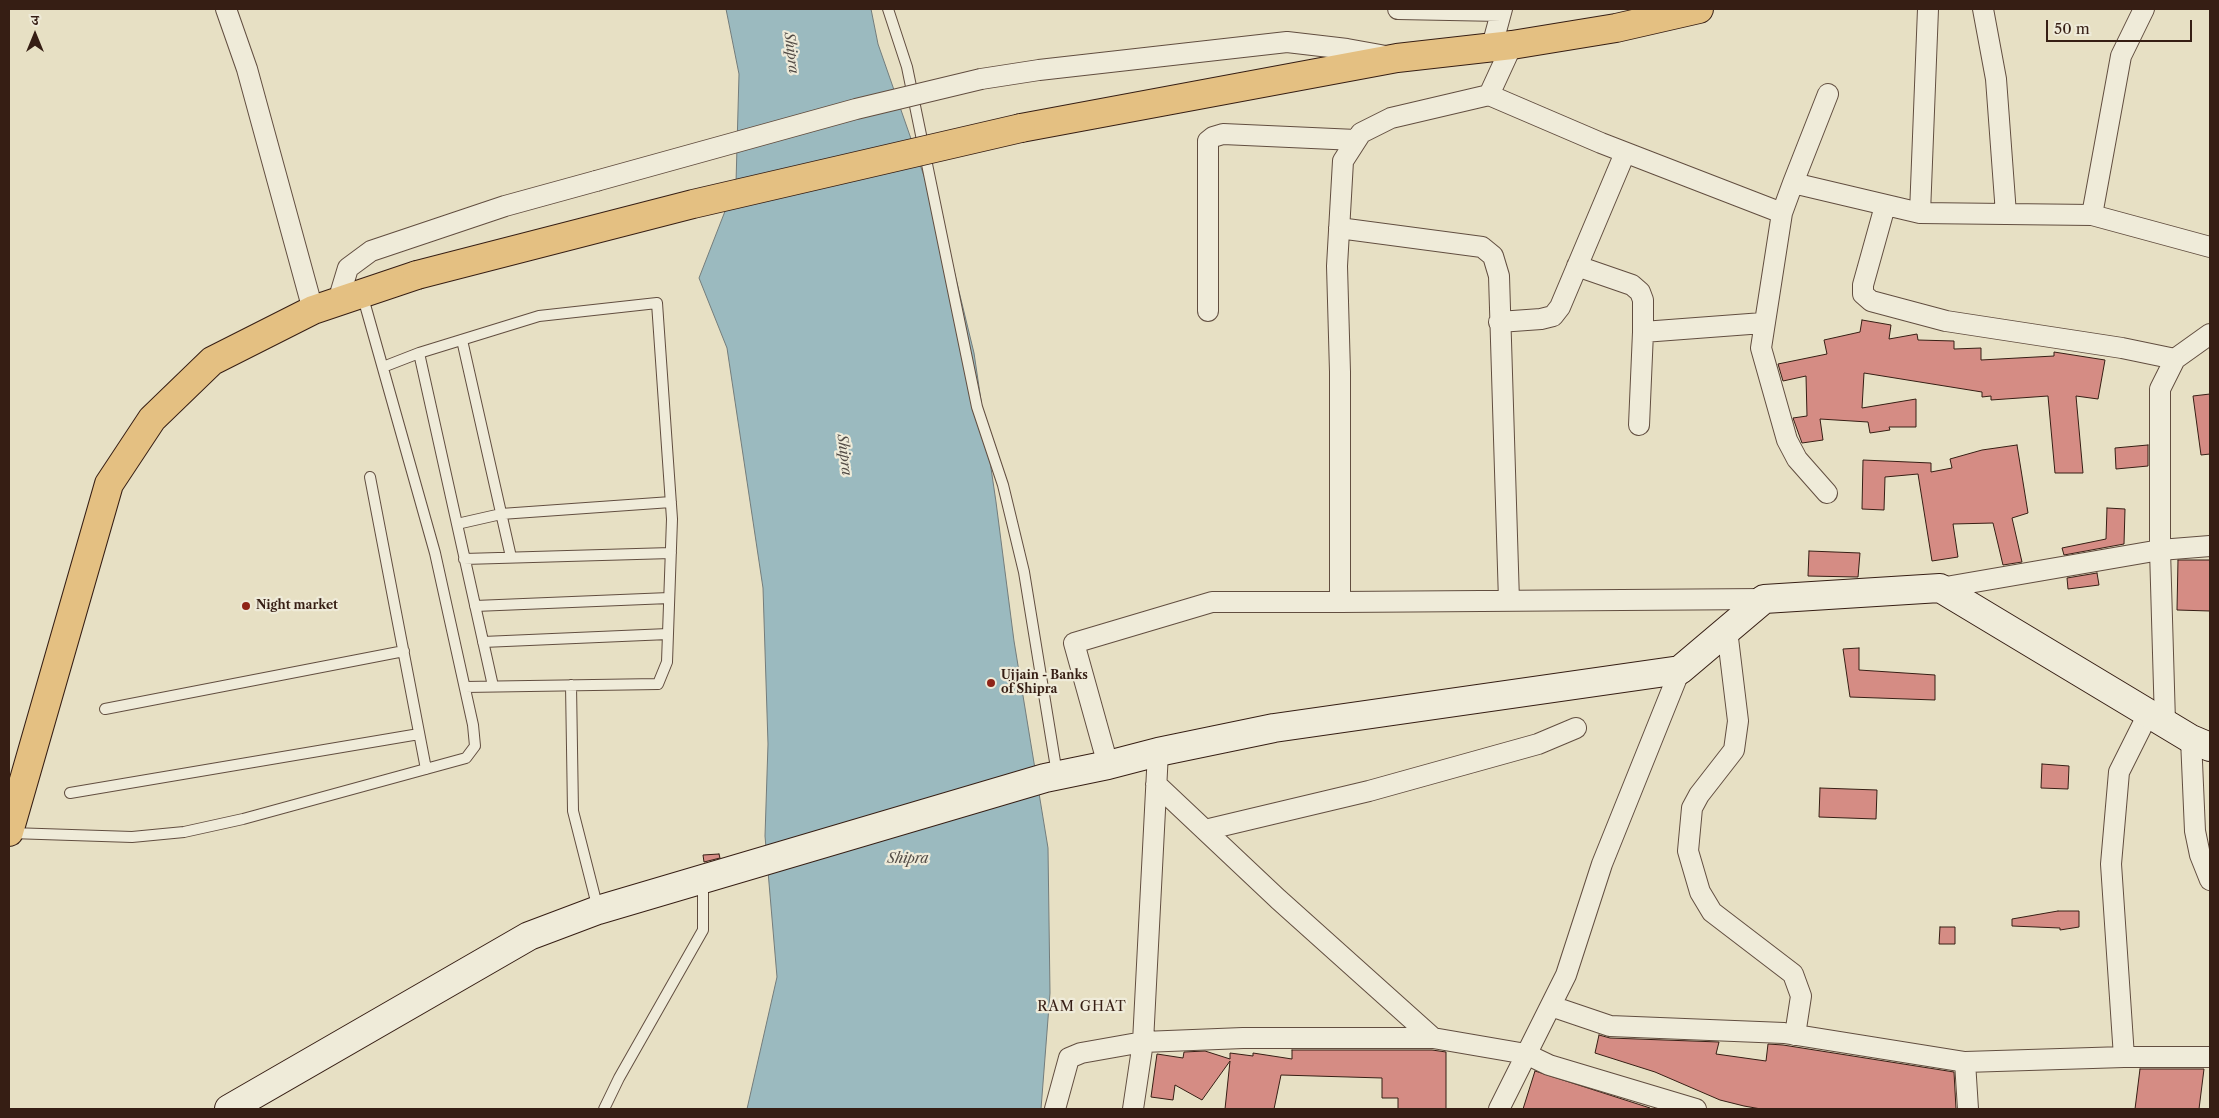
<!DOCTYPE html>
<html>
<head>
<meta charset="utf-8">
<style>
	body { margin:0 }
	#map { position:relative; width:2219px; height:1118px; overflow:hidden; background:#e7e0c4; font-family:"Libre Caslon Text","Noto Serif Devanagari",serif }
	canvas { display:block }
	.frame { position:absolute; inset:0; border:10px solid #361e14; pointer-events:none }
	.north { position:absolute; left:10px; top:10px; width:50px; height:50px; -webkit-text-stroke:4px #efebd9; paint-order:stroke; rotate:0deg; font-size:14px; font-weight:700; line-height:20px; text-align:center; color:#361e14 }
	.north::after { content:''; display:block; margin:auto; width:18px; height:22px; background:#361e14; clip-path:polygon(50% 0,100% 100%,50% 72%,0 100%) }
	.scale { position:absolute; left:2046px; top:20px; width:146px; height:22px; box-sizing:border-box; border:2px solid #361e14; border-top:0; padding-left:6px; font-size:15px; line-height:18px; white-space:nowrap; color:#361e14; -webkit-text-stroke:4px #efebd9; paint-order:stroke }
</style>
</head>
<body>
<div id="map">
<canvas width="2219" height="1118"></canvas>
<div class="frame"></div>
<div class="north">उ</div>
<div class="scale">50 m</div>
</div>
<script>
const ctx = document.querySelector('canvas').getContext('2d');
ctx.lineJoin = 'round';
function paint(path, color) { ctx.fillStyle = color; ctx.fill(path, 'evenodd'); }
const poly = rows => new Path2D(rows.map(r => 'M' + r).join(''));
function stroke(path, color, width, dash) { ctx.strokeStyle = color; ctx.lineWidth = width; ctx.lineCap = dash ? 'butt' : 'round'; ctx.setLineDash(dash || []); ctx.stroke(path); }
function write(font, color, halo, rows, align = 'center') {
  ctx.font = font + ' "Libre Caslon Text",serif'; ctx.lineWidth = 4.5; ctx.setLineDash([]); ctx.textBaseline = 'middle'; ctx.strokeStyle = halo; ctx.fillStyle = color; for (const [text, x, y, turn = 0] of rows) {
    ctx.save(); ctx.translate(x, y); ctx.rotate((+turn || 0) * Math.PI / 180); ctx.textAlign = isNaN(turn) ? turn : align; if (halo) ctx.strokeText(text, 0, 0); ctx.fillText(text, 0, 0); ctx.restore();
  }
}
const water = poly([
	[726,9,871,9,878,44,947,242,974,353,996,502,1014,641,1048,848,1050,993,1041,1109,747,1109,777,977,765,836,768,744,763,588,727,348,699,278,736,183,739,74,726,9]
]);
paint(water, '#9bbabf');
stroke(water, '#737c7b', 1);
const building = poly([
	[1862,320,1891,325,1889,339,1917,334,1918,340,1954,341,1954,349,1981,348,1981,360,2054,356,2054,352,2105,360,2098,399,2076,396,2083,473,2055,473,2048,396,1991,400,1991,396,1982,397,1982,392,1864,373,1862,408,1916,399,1916,427,1889,427,1890,430,1870,433,1868,422,1820,419,1823,440,1802,443,1793,418,1807,416,1806,376,1783,381,1778,364,1827,354,1824,340,1860,332,1862,320],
	[2210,394,2210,454,2201,455,2193,396,2210,394],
	[2017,445,2028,513,2012,518,2022,562,2003,565,1993,523,1953,524,1958,557,1932,561,1918,474,1885,477,1884,510,1862,509,1863,460,1931,463,1931,472,1952,468,1950,459,1982,450,2017,445],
	[2148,445,2148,466,2116,469,2115,448,2148,445],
	[2107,508,2125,509,2124,544,2064,555,2062,548,2106,539,2107,508],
	[1809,551,1860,553,1858,577,1808,576,1809,551],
	[2178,560,2210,560,2210,611,2177,610,2178,560],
	[2097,573,2099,585,2068,589,2067,578,2097,573],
	[1859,648,1859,670,1935,675,1935,700,1850,697,1843,649,1859,648],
	[2042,764,2069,766,2068,789,2041,788,2042,764],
	[1820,788,1877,790,1876,819,1819,817,1820,788],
	[719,854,720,858,704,862,703,855,719,854],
	[2058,911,2079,911,2079,927,2060,930,2060,928,2012,926,2012,919,2058,911],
	[1940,927,1955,927,1955,944,1939,944,1940,927],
	[1599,1035,1610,1038,1719,1042,1716,1054,1766,1061,1768,1044,1783,1045,1954,1072,1956,1109,1761,1109,1744,1106,1720,1100,1655,1072,1595,1053,1599,1035],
	[1292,1050,1432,1050,1446,1052,1446,1109,1398,1109,1398,1098,1382,1098,1382,1078,1281,1075,1274,1109,1225,1109,1230,1061,1202,1100,1175,1085,1173,1100,1151,1097,1157,1054,1183,1058,1184,1052,1205,1051,1230,1059,1230,1053,1253,1056,1253,1053,1292,1059,1292,1050],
	[2140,1069,2204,1069,2199,1109,2135,1109,2140,1069],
	[1535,1071,1650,1108,1650,1109,1523,1109,1535,1071]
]);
paint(building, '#d58c84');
stroke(building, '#361e14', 1);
const lane = poly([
	[888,9,907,67,977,407,1003,485,1024,572,1057,774],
	[462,340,511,557],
	[419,353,493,686],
	[383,367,419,353,539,316,657,303,672,519,667,662,658,684,465,687],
	[370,477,426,769],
	[457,524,501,514,671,502],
	[464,559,671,553],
	[475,606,669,598],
	[483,642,668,634],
	[571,685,573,811,598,909],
	[105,709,404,651],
	[70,793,419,734],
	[11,833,132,837,184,832,243,819,466,758,475,746,473,725,435,553,362,294],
	[604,1109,619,1078,703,930,703,880]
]);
const street = poly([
	[226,9,247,69,313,310],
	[1398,9,1501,11],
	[1928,9,1920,213,2092,215,2210,247],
	[1983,9,1996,79,2006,214],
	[1512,45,1489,95,1601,143,1782,213,1793,183,1920,213],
	[1492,46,1502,9],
	[981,79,1039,70,1287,42,1347,49,1386,56],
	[1489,95,1391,118,1361,133,1343,161,1337,266,1340,372,1340,602,1764,599],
	[1793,183,1828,94],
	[1885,206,1863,285,1863,294,1871,301,1946,321,2122,348,2175,359],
	[1782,213,1761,348,1787,440,1797,459,1827,493],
	[2092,215,2121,56,2144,9],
	[1339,228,1482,247,1493,256,1499,276,1509,601],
	[1577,266,1632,285,1640,292,1643,300,1643,332,1639,425],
	[338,301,348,268,371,251,505,206,596,181],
	[1208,311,1208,141,1213,137,1223,134,1356,140],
	[1499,322,1541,319,1553,316,1560,307,1625,153],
	[1643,332,1763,323],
	[1940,588,2160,550,2160,389,2175,359,2210,334],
	[1727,630,1738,721,1734,750,1699,795,1692,808,1688,851,1700,892,1712,912,1793,974,1801,996,1795,1035],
	[2165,722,2160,550,2210,546],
	[2191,739,2195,831,2200,855,2210,880],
	[1108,765,1074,643,1212,602,1340,602],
	[1156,784,1278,899,1433,1038],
	[1205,830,1369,791,1538,744,1576,728],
	[1551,1006,1610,1026,1784,1033,1965,1062],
	[2124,1057,2210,1057],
	[1055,1109,1069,1058,1081,1053,1143,1042,1243,1038,1433,1038,1526,1054,1549,1065,1696,1109],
	[1133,1109,1143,1042,1158,752],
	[1499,1109,1566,975,1602,864,1680,670],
	[1968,1109,1965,1062,2124,1057,2111,864,2119,772,2149,712]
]);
const secondary = poly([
	[229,1109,529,936,598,910,1045,778,1108,765,1158,752,1274,728,1680,670,1764,599,1940,588,2191,739,2210,747]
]);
const primary = poly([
	[1021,128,1397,58,1512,45,1616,28,1699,9],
	[9,832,109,484,152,419,212,361,313,310,417,275]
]);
stroke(lane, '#624e40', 12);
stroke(street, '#624e40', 22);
stroke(secondary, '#361e14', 30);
stroke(primary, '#361e14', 30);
stroke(lane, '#efebd9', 10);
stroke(street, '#efebd9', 20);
stroke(secondary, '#efebd9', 28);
stroke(primary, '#e4c082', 28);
const streetBridge = poly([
	[596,181,856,109,981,79]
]);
const primaryBridge = poly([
	[417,275,693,204,1021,128]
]);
stroke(streetBridge, '#624e40', 22, []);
stroke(primaryBridge, '#361e14', 30, []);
stroke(streetBridge, '#efebd9', 20);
stroke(primaryBridge, '#e4c082', 28);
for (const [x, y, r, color] of [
	[246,606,5,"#8f2418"],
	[991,683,5,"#8f2418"]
]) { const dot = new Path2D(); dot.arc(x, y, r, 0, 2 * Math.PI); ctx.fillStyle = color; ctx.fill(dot); stroke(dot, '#efebd9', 2); }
write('bold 12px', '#361e14', '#efebd9', [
	["Night market",256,606],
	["Ujjain - Banks",1001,676],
	["of Shipra",1001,690]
], 'left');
write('italic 14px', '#544d47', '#efebd9', [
	["Shipra",791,53,83],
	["Shipra",844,455,83],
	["Shipra",908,859]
]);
ctx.letterSpacing = '1px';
write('14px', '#361e14', '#efebd9', [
	["RAM GHAT",1082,1007]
]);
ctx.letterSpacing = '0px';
</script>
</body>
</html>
